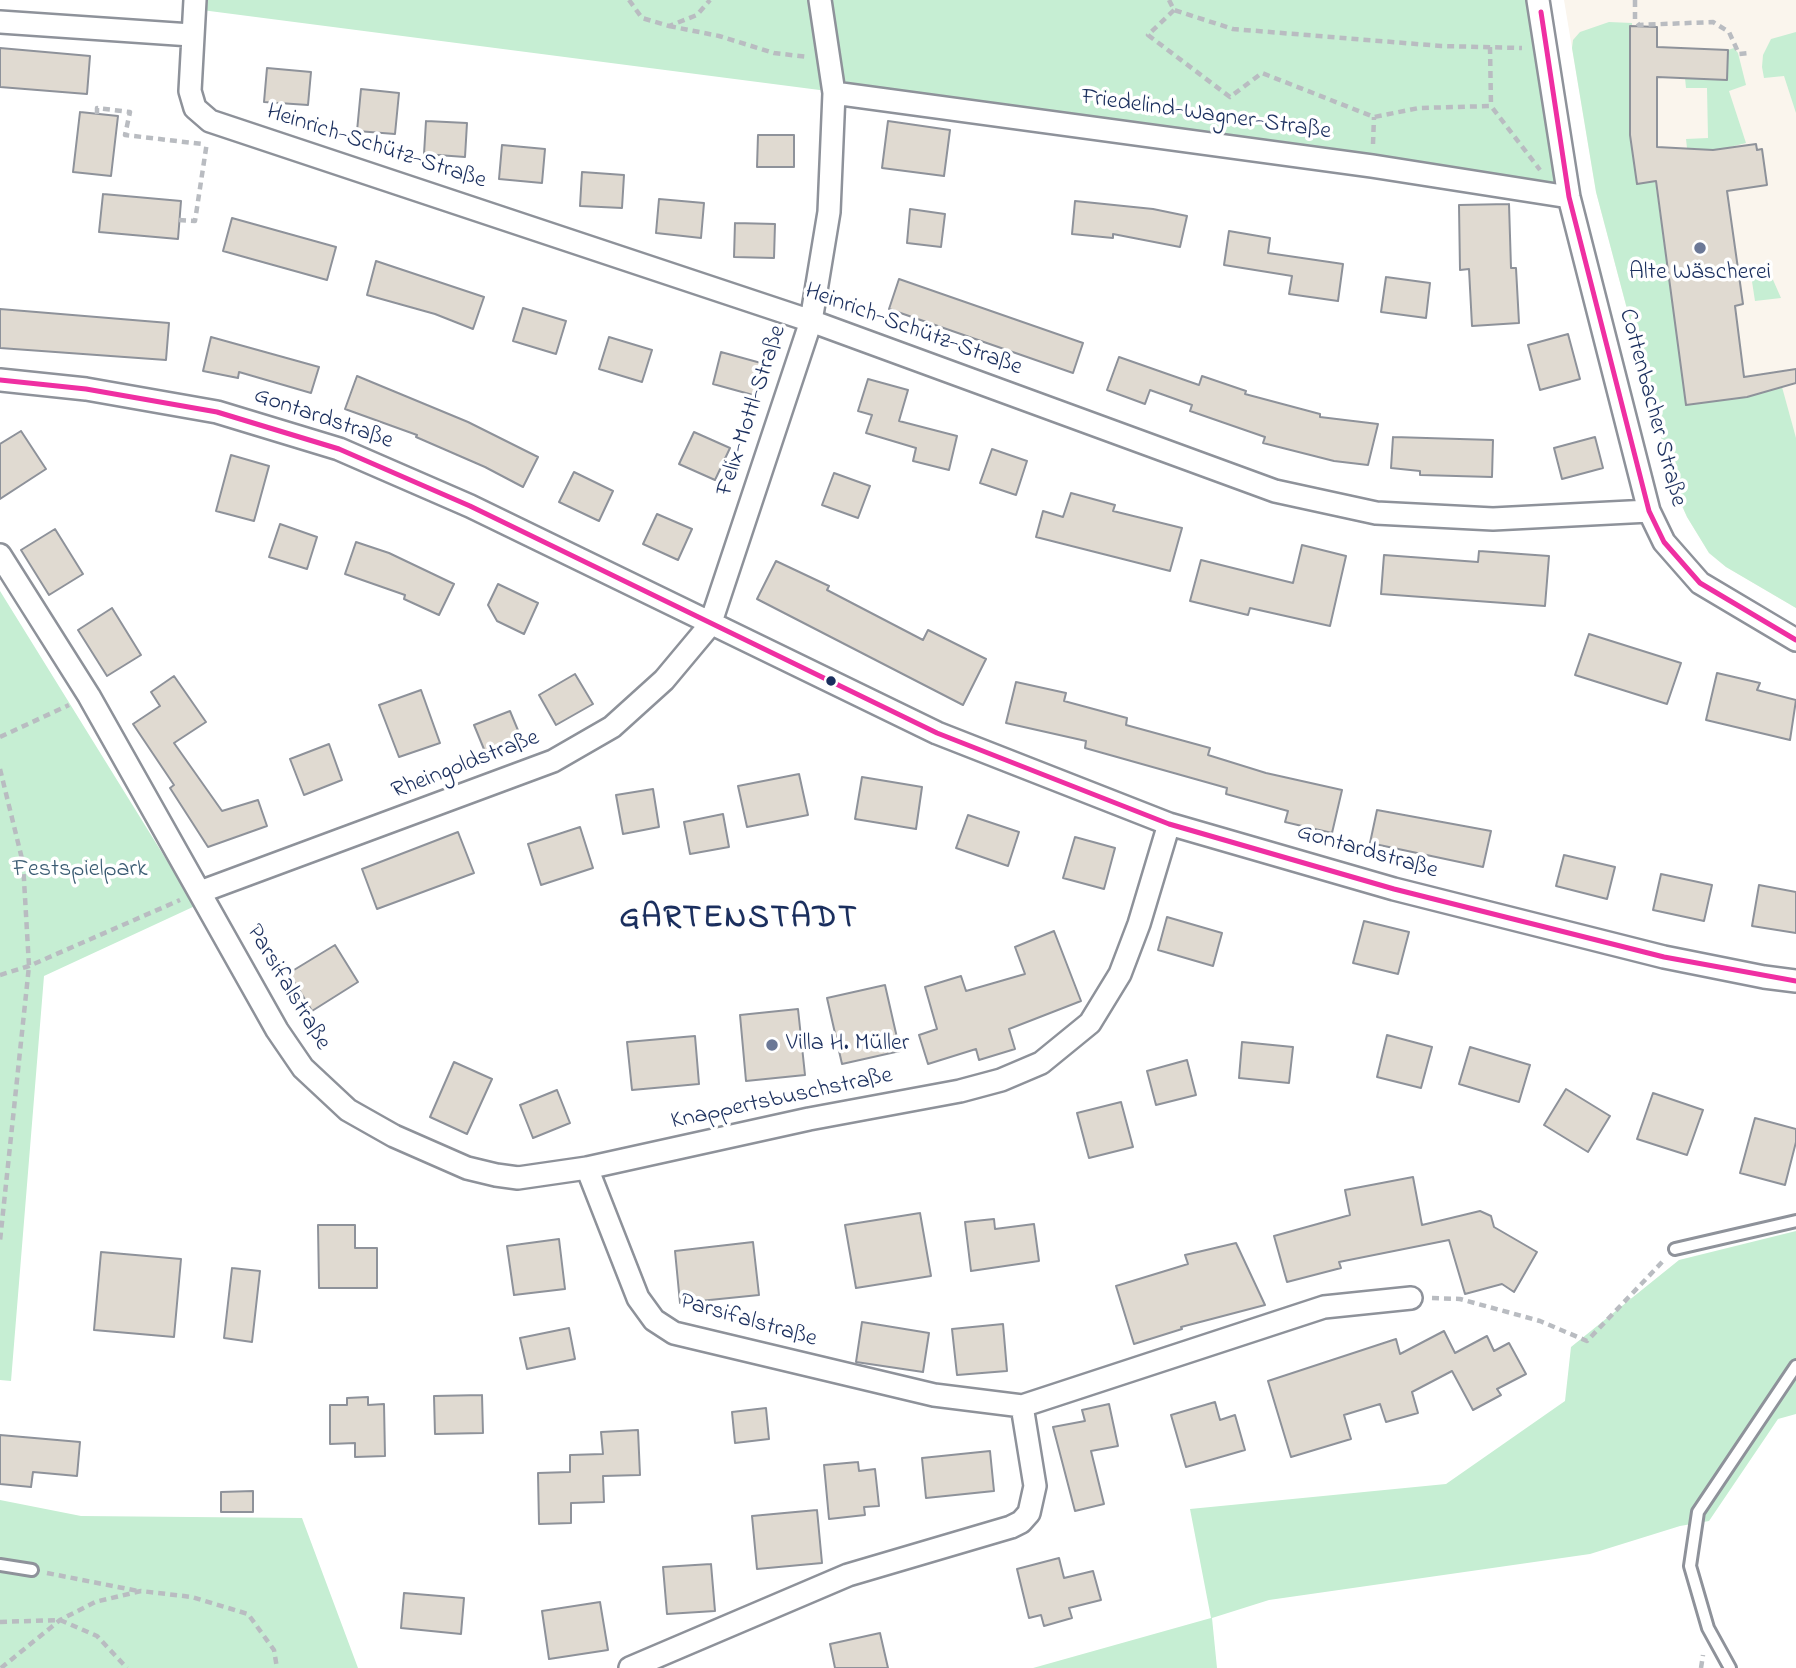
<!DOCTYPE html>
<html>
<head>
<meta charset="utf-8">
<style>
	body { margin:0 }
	canvas { display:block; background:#fff }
</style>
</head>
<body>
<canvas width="1796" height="1668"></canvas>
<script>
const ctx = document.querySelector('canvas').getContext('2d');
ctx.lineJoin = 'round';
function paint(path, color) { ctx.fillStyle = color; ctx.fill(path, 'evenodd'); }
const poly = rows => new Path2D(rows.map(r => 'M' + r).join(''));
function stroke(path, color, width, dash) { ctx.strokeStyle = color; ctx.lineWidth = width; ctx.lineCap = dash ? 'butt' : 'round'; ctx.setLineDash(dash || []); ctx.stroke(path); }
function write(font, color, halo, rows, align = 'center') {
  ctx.font = font + ' "Indie Flower",sans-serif'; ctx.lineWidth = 7; ctx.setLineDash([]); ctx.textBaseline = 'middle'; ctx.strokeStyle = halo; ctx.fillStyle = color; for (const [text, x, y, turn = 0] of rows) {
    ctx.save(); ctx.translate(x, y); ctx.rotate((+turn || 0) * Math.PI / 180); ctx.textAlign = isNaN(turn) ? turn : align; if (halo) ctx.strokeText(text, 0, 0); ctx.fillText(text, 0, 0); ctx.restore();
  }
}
paint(poly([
	[1564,0,1796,0,1796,608,1726,567,1709,553,1687,517,1675,490,1596,192]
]), '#faf5ed');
paint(poly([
	[195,0,1537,0,1569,196,835,92,194,9],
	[1609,22,1632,23,1630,142,1657,143,1651,150,1686,405,1747,397,1782,387,1796,438,1796,608,1726,567,1709,553,1687,517,1675,490,1596,192,1572,48,1573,40,1580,32],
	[1796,32,1796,113,1784,76,1764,78,1762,67,1763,55,1771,39],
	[1734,48,1738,53,1746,85,1729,91,1746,143,1722,149,1701,166,1699,149,1687,148,1686,139,1708,138,1707,88,1686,88,1685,78,1726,80,1728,50],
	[1770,273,1781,298,1755,301,1751,275],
	[0,591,195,906,44,976,11,1381,0,1380],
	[1796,1231,1796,1414,1778,1419,1709,1521,1680,1526,1590,1554,1269,1600,1212,1618,1217,1668,1033,1668,1211,1618,1190,1509,1446,1484,1565,1401,1571,1347,1679,1260],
	[0,1500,81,1516,302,1518,358,1668,0,1668]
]), '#c6eed3');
const building = poly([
	[1630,26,1657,27,1657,47,1728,50,1727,80,1657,77,1657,147,1713,150,1756,144,1757,150,1762,149,1767,185,1727,191,1743,304,1735,306,1744,377,1796,369,1796,383,1747,397,1686,405,1656,181,1637,184,1630,135,1630,26],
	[0,48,90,56,87,94,0,87,0,48],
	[267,68,311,72,308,105,264,102,267,68],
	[361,89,399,93,395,134,357,131,361,89],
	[80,112,118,116,111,176,73,172,80,112],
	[426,121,467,123,465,157,424,154,426,121],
	[888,121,950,130,944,176,882,168,888,121],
	[758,135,794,135,794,167,757,167,758,135],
	[502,145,545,149,542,183,499,179,502,145],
	[582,172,624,175,622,208,580,206,582,172],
	[103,194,181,201,178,239,99,232,103,194],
	[659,199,704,203,701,238,656,233,659,199],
	[1075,201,1153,209,1187,216,1180,247,1113,234,1113,238,1072,234,1075,201],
	[1509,204,1511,268,1516,268,1519,323,1472,326,1469,269,1460,270,1459,205,1509,204],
	[910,209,945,214,941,247,907,243,910,209],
	[232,218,336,247,327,280,223,251,232,218],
	[735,223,775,224,774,258,734,257,735,223],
	[1229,231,1270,238,1268,253,1343,264,1338,301,1289,294,1292,276,1224,265,1229,231],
	[376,261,484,297,473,329,435,314,367,295,376,261],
	[1386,277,1430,283,1426,318,1381,312,1386,277],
	[899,279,1083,343,1073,373,889,309,899,279],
	[523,308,566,321,556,354,513,341,523,308],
	[0,309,169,323,166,360,0,348,0,309],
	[1568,334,1580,379,1540,390,1528,345,1568,334],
	[211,337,319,367,311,393,239,372,238,378,203,371,211,337],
	[609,337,652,350,642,382,599,369,609,337],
	[721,352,761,363,753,395,713,384,721,352],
	[1119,357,1199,385,1202,376,1246,391,1245,394,1320,414,1320,417,1378,424,1368,465,1334,461,1263,443,1265,437,1190,411,1192,405,1150,390,1145,404,1107,390,1119,357],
	[357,376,468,422,538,457,523,487,485,467,416,437,417,435,345,409,357,376],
	[868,379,908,390,899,421,957,436,949,470,913,461,916,448,866,433,872,415,858,411,868,379],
	[21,431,46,469,0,499,0,444,21,431],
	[694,432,730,448,715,480,679,464,694,432],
	[1393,437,1493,440,1492,477,1420,475,1420,471,1391,468,1393,437],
	[1595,437,1603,468,1562,479,1554,448,1595,437],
	[992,449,1027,461,1016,495,980,483,992,449],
	[231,455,269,466,254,521,216,511,231,455],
	[574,472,613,491,599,521,559,502,574,472],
	[834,473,870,486,858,518,822,505,834,473],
	[1071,493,1115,505,1113,511,1182,528,1170,571,1036,537,1043,511,1063,517,1071,493],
	[657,514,692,529,678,560,643,544,657,514],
	[280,524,317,537,307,569,269,557,280,524],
	[55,529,83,574,49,595,21,550,55,529],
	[356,542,389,553,454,584,439,615,404,599,405,595,345,574,356,542],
	[1302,545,1346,556,1330,626,1250,608,1248,615,1190,601,1201,560,1293,583,1302,545],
	[1479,551,1549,556,1545,606,1381,594,1384,555,1478,562,1479,551],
	[776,561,829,586,827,590,923,640,928,630,986,659,963,705,757,599,776,561],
	[498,584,538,603,524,634,497,621,488,605,498,584],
	[112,608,141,655,107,676,78,630,112,608],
	[1589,634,1681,663,1667,704,1575,675,1589,634],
	[1717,673,1760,683,1757,690,1796,700,1790,740,1706,720,1717,673],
	[575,674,593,704,556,725,539,695,575,674],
	[174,676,206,722,174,743,222,811,258,800,267,826,208,847,170,788,174,785,133,724,160,706,151,692,174,676],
	[1016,682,1066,693,1064,701,1127,718,1126,725,1210,748,1208,755,1266,773,1342,790,1332,833,1285,822,1288,811,1226,794,1227,788,1085,748,1086,741,1006,723,1016,682],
	[421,690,440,743,399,757,379,705,421,690],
	[510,711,522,740,486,754,474,725,510,711],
	[329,744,342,780,304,795,290,759,329,744],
	[799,774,808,815,747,827,738,786,799,774],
	[862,777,922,787,916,829,855,819,862,777],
	[653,789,659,827,623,834,616,795,653,789],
	[1377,810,1491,831,1483,867,1370,843,1377,810],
	[723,814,729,847,690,854,684,822,723,814],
	[968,815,1019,832,1008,866,956,848,968,815],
	[580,827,593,868,541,885,528,844,580,827],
	[458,832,474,873,377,909,362,869,458,832],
	[1075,837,1115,848,1104,889,1063,878,1075,837],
	[1564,855,1615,867,1607,899,1556,886,1564,855],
	[1661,874,1712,885,1704,921,1653,910,1661,874],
	[1759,885,1796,892,1796,933,1752,926,1759,885],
	[1167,917,1222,933,1213,966,1158,950,1167,917],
	[1364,921,1409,932,1398,974,1353,963,1364,921],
	[1054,931,1081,1001,1009,1029,1015,1049,979,1060,976,1049,928,1064,919,1035,937,1029,925,987,961,976,966,991,1025,974,1015,947,1054,931],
	[335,945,358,982,312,1011,289,973,335,945],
	[885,985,900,1051,842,1064,827,998,885,985],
	[798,1009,805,1075,746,1081,740,1015,798,1009],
	[1387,1035,1432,1047,1421,1088,1377,1077,1387,1035],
	[695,1036,699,1084,632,1090,627,1042,695,1036],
	[1242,1042,1293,1047,1289,1083,1239,1078,1242,1042],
	[1470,1047,1530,1065,1519,1102,1459,1084,1470,1047],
	[1187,1060,1196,1095,1156,1105,1147,1071,1187,1060],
	[454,1062,492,1079,467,1134,430,1117,454,1062],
	[1566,1089,1610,1116,1588,1152,1544,1125,1566,1089],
	[557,1090,570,1123,533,1138,520,1105,557,1090],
	[1653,1093,1703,1110,1687,1155,1637,1139,1653,1093],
	[1121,1102,1133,1147,1089,1158,1077,1113,1121,1102],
	[1755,1118,1796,1129,1796,1142,1785,1185,1740,1173,1755,1118],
	[1413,1177,1422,1225,1480,1211,1491,1216,1494,1227,1537,1252,1514,1292,1502,1284,1465,1294,1449,1240,1339,1262,1341,1268,1287,1282,1274,1236,1350,1215,1345,1190,1413,1177],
	[920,1213,931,1276,856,1288,845,1225,920,1213],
	[994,1219,995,1229,1034,1224,1039,1261,971,1271,965,1222,994,1219],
	[318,1225,355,1225,355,1248,377,1248,377,1288,319,1288,318,1225],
	[559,1239,565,1289,514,1295,507,1246,559,1239],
	[753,1242,759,1295,680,1303,675,1251,753,1242],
	[1236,1243,1265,1305,1181,1327,1182,1329,1134,1344,1116,1286,1188,1264,1185,1255,1236,1243],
	[101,1252,181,1259,174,1337,94,1330,101,1252],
	[232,1268,260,1271,252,1342,224,1338,232,1268],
	[862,1322,929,1333,923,1372,856,1362,862,1322],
	[1003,1324,1007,1371,957,1375,952,1329,1003,1324],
	[569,1328,575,1359,527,1369,520,1338,569,1328],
	[1444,1331,1455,1353,1487,1336,1494,1351,1509,1343,1526,1374,1497,1389,1501,1395,1473,1410,1452,1371,1412,1392,1418,1413,1386,1422,1380,1404,1344,1415,1351,1439,1291,1457,1268,1381,1396,1339,1400,1354,1444,1331],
	[482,1395,483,1433,435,1434,434,1396,482,1395],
	[368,1397,368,1405,384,1404,385,1456,355,1457,355,1443,330,1444,330,1405,347,1405,347,1398,368,1397],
	[1215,1402,1220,1420,1235,1415,1245,1450,1186,1467,1171,1415,1215,1402],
	[1109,1404,1118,1446,1091,1451,1104,1504,1075,1511,1053,1427,1085,1421,1082,1410,1109,1404],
	[766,1408,769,1439,735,1443,732,1412,766,1408],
	[638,1430,640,1475,603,1476,604,1502,571,1503,571,1523,539,1524,538,1473,570,1472,570,1455,603,1454,601,1432,638,1430],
	[0,1435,80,1442,77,1476,33,1472,31,1487,0,1484,0,1435],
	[990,1451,994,1491,926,1498,922,1458,990,1451],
	[858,1462,859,1471,875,1469,879,1506,864,1507,865,1515,829,1519,824,1465,858,1462],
	[253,1491,253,1512,221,1512,221,1492,253,1491],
	[817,1510,822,1563,757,1569,752,1516,817,1510],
	[1059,1558,1064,1578,1093,1571,1101,1600,1069,1608,1072,1618,1044,1626,1041,1615,1029,1618,1017,1569,1059,1558],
	[711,1564,715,1611,667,1614,663,1567,711,1564],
	[404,1593,464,1598,461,1634,401,1628,404,1593],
	[600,1602,608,1650,549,1659,542,1611,600,1602],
	[880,1633,888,1668,835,1668,830,1644,880,1633]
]);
paint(building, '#e0dad1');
stroke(building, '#8e929a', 2);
const service = poly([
	[1675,1249,1796,1221],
	[0,1565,32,1570],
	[1730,1668,1708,1628,1690,1566,1698,1512,1796,1366]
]);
const minor = poly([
	[195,0,190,91,195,108,210,121,811,321,1275,491,1376,513,1493,519,1649,511],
	[1538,0,1569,197,1649,511,1664,542,1700,583,1796,640],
	[0,22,191,35],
	[834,93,1372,166,1569,197],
	[0,380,86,389,217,412,339,449,470,506,937,733,1169,824,1394,889,1664,957,1764,977,1796,981],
	[0,555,89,696,277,1030,303,1068,348,1110,394,1136,467,1168,496,1175,518,1178,587,1168,809,1119,960,1091,1001,1080,1041,1063,1090,1023,1120,974,1139,924,1169,824],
	[200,892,553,761,612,727,664,680,710,625,811,321,829,212,834,93,820,0],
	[587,1168,638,1298,654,1320,674,1333,934,1395,1022,1406,1324,1307,1411,1298],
	[630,1668,848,1575,1011,1527,1021,1522,1029,1513,1035,1486,1022,1406]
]);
stroke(service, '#8e929a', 16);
stroke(minor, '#8e929a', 26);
stroke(poly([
	[629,0,642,18,669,26,697,15,710,0],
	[1169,0,1174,10,1233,29,1441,46,1522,48],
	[1635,0,1635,20,1639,25,1713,22,1729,32,1739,54,1749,53],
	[1174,10,1148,35,1230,97,1262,73,1374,117,1419,108,1491,106,1540,170],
	[669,26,719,36,774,53,808,57],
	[1490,47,1491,106],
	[97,114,97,108,130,112,125,135,202,144],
	[1373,144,1374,117],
	[179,220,195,221,207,142],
	[0,737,69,705],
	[0,769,23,863,29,966,0,1241],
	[0,975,29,966,180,900],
	[1432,1298,1460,1299,1540,1321,1587,1341,1665,1259],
	[47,1573,138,1591],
	[0,1622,60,1620,97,1636,127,1668],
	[1,1668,60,1620,95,1602,141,1591,192,1597,248,1614,274,1650,277,1668],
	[1701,1668,1703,1655]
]), '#b9bcc1', 4.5, [7, 5]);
stroke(service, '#fff', 10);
stroke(minor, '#fff', 21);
stroke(poly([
	[1541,12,1569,197,1649,511,1664,542,1700,583,1796,640],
	[0,380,86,389,217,412,339,449,470,506,937,733,1169,824,1394,889,1664,957,1796,981]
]), '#ef2fa2', 5);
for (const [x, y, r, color] of [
	[1700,248,7,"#6b7896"],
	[831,681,6,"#1b2f5e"],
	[772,1045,7,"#6b7896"]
]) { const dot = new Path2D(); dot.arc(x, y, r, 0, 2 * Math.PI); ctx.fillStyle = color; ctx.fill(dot); stroke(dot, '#fff', 2.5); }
write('24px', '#1b2f5e', '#fff', [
	["Friedelind-Wagner-Straße",1206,116,8],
	["Heinrich-Schütz-Straße",376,148,18],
	["Heinrich-Schütz-Straße",913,331,20],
	["Cottenbacher Straße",1651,408,75],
	["Felix-Mottl-Straße",753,411,-72],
	["Gontardstraße",323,420,19],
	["Rheingoldstraße",466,766,-21],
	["Gontardstraße",1367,853,16],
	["Parsifalstraße",287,988,59],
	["Knappertsbuschstraße",782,1100,-12],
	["Parsifalstraße",748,1322,16]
]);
write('24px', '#1b2f5e', '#fff', [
	["Alte Wäscherei",1700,274],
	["Villa H. Müller",786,1045,"left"]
]);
write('24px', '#3a5b72', '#fff', [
	["Festspielpark",80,871]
]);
ctx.letterSpacing = '2px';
write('bold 32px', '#1b2f5e', '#fff', [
	["GARTENSTADT",739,921]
]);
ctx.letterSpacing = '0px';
</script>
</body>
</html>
